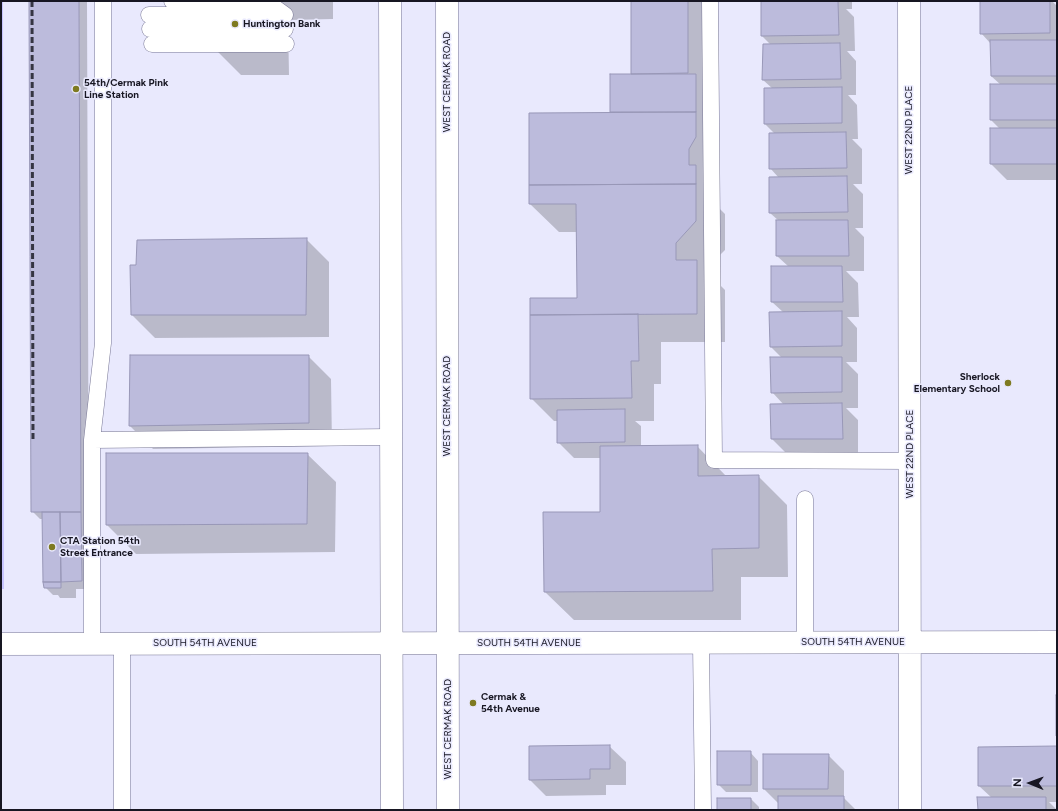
<!DOCTYPE html>
<html>
<head>
<meta charset="utf-8">
<style>
	body { margin:0 }
	#map { position:relative; width:1058px; height:811px; overflow:hidden; background:#e9e9fd; font-family:Figtree,sans-serif }
	canvas { display:block }
	.frame { position:absolute; inset:0; border:2px solid #171622; pointer-events:none }
	.north { position:absolute; left:1010px; top:763px; width:40px; height:40px; -webkit-text-stroke:3px #e9e9fd; paint-order:stroke; rotate:271deg; font-size:11px; font-weight:700; line-height:16px; text-align:center; color:#171622 }
	.north::after { content:''; display:block; margin:auto; width:14px; height:18px; background:#171622; clip-path:polygon(50% 0,100% 100%,50% 72%,0 100%) }
</style>
</head>
<body>
<div id="map">
<canvas width="1058" height="811"></canvas>
<div class="frame"></div>
<div class="north">N</div>
</div>
<script>
const ctx = document.querySelector('canvas').getContext('2d');
ctx.lineJoin = 'round';
function paint(path, color) { ctx.fillStyle = color; ctx.fill(path, 'evenodd'); }
const poly = rows => new Path2D(rows.map(r => 'M' + r).join(''));
function stroke(path, color, width, dash) { ctx.strokeStyle = color; ctx.lineWidth = width; ctx.lineCap = dash ? 'butt' : 'round'; ctx.setLineDash(dash || []); ctx.stroke(path); }
function write(font, color, halo, rows, align = 'center') {
  ctx.font = font + ' Figtree,sans-serif'; ctx.lineWidth = 3; ctx.setLineDash([]); ctx.textBaseline = 'middle'; ctx.strokeStyle = halo; ctx.fillStyle = color; for (const [text, x, y, turn = 0] of rows) {
    ctx.save(); ctx.translate(x, y); ctx.rotate((+turn || 0) * Math.PI / 180); ctx.textAlign = isNaN(turn) ? turn : align; if (halo) ctx.strokeText(text, 0, 0); ctx.fillText(text, 0, 0); ctx.restore();
  }
}
paint(poly([
	[1,1,3,1,4,589,1,589]
]), '#c7c4ff');
paint(poly([
	[30,1,87,1,89,589,76,589,76,598,60,598,58,595,53,595,45,587,44,519,40,519,32,511],
	[176,1,333,1,333,19,288,20,289,75,241,75,212,46],
	[632,1,710,1,719,208,725,214,725,250,705,270,725,290,725,342,661,342,661,384,654,384,654,421,635,421,641,426,641,447,697,446,726,476,758,476,787,505,788,577,741,577,741,620,574,620,545,592,601,513,601,458,574,458,558,442,558,421,554,421,531,398,578,299,577,232,559,232,530,204,613,113,611,112,632,75],
	[767,1,852,1,852,9,846,9,854,17,855,51,847,51,856,61,856,95,848,95,857,105,858,139,852,139,862,149,862,184,853,184,863,194,863,228,855,228,864,237,864,271,846,271,858,283,859,317,847,317,857,328,857,362,846,362,858,374,858,408,846,408,858,420,858,455,788,455,772,439,784,405,772,392,782,358,771,347,783,312,772,302,789,267,777,256,779,221,770,213,779,178,770,168,775,134,765,124,773,89,763,80,771,45,762,36],
	[981,1,1052,1,1057,6,1057,180,1007,180,991,164,1000,129,991,120,1001,85,991,76,991,44,981,33],
	[306,239,329,262,329,337,155,338,132,315,137,266],
	[131,356,308,356,331,379,332,446,153,449,130,426],
	[307,454,336,482,335,552,136,554,107,525],
	[609,746,626,762,626,785,606,785,606,795,546,796,530,780],
	[1057,747,1057,802,1049,802,1057,810,979,810,992,798,979,786],
	[750,752,758,761,758,792,726,792,718,784],
	[828,755,844,771,844,798,856,810,779,810,779,804,764,789],
	[751,799,759,807,759,810,718,810]
]), '#0003');
const building = poly([
	[29,1,79,1,81,512,31,512,29,1],
	[631,1,688,1,688,73,631,74,631,1],
	[761,1,838,1,839,35,761,36,761,1],
	[980,1,1050,1,1050,33,980,34,980,1],
	[990,40,1057,40,1057,76,991,76,990,40],
	[840,43,841,79,762,80,763,44,840,43],
	[610,74,696,74,696,112,610,112,610,74],
	[990,84,1057,84,1057,120,990,120,990,84],
	[842,87,842,123,764,124,764,88,842,87],
	[696,112,696,137,689,149,689,165,696,165,696,184,529,185,529,113,696,112],
	[990,128,1057,128,1057,164,990,164,990,128],
	[846,132,847,168,769,169,769,133,846,132],
	[847,176,848,212,769,213,769,177,847,176],
	[696,184,696,221,676,243,676,260,697,260,697,314,530,315,530,298,577,298,576,204,529,204,529,185,696,184],
	[776,220,848,220,849,256,776,256,776,220],
	[307,238,306,315,131,315,130,265,136,265,137,240,307,238],
	[771,266,842,266,843,302,771,302,771,266],
	[842,311,842,346,770,347,769,312,842,311],
	[638,314,639,361,631,361,632,398,530,399,530,315,638,314],
	[130,355,309,355,309,423,129,426,130,355],
	[770,357,842,357,842,392,771,393,770,357],
	[842,403,843,439,771,439,770,404,842,403],
	[625,409,625,442,557,443,557,410,625,409],
	[698,445,698,476,759,475,759,548,712,549,713,591,544,592,543,512,600,512,600,446,698,445],
	[106,453,308,453,307,524,106,525,106,453],
	[42,512,60,512,61,582,43,582,42,512],
	[60,512,81,512,82,581,61,582,60,512],
	[43,582,61,582,61,588,44,588,43,582],
	[1056,695,1057,695,1057,736,1056,736,1056,695],
	[610,745,610,769,590,769,590,779,529,780,529,746,610,745],
	[1057,746,1057,786,978,786,978,747,1057,746],
	[717,751,751,751,751,785,717,785,717,751],
	[763,754,829,754,828,789,763,789,763,754],
	[778,796,844,796,844,810,778,810,778,796],
	[977,797,1046,797,1046,810,978,810,977,797],
	[717,798,751,798,751,810,717,810,717,798]
]);
paint(building, '#bcbbdc');
stroke(building, '#9897b7', 1);
const service = poly([
	[172,1,267,2,285,15],
	[710,1,714,460,910,461],
	[149,15,285,15],
	[150,29,285,29],
	[152,44,286,44],
	[92,440,391,437],
	[805,642,805,499],
	[701,643,703,810],
	[92,644,92,440,103,343,103,1],
	[122,810,122,644]
]);
const minor = poly([
	[909,1,910,810],
	[1,644,1057,642]
]);
const secondary = poly([
	[390,1,392,810],
	[447,1,448,810]
]);
stroke(service, '#777694', 17);
stroke(minor, '#777694', 23);
stroke(secondary, '#777694', 23);
stroke(service, '#fff', 16);
stroke(minor, '#fff', 22);
stroke(secondary, '#fff', 22);
stroke(poly([
	[32,1,33,441]
]), '#353542', 3, [6, 3]);
for (const [x, y, r, color] of [
	[235,24,4,"#7e7a21"],
	[76,89,4,"#7e7a21"],
	[1008,383,4,"#7e7a21"],
	[52,547,4,"#7e7a21"],
	[473,703,4,"#7e7a21"]
]) { const dot = new Path2D(); dot.arc(x, y, r, 0, 2 * Math.PI); ctx.fillStyle = color; ctx.fill(dot); stroke(dot, '#e9e9fd', 1.5); }
write('bold 10px', '#171622', '#e9e9fd', [
	["Huntington Bank",243,24],
	["54th/Cermak Pink",84,83],
	["Line Station",84,95],
	["Sherlock",1000,377,"right"],
	["Elementary School",1000,389,"right"],
	["CTA Station 54th",60,541],
	["Street Entrance",60,553],
	["Cermak &",481,697],
	["54th Avenue",481,709]
], 'left');
write('10px', '#171622', '#e9e9fd', [
	["WEST CERMAK ROAD",447,82,-90],
	["WEST 22ND PLACE",909,130,-90],
	["WEST CERMAK ROAD",447,406,-90],
	["WEST 22ND PLACE",910,454,-90],
	["SOUTH 54TH AVENUE",853,642],
	["SOUTH 54TH AVENUE",205,643],
	["SOUTH 54TH AVENUE",529,643],
	["WEST CERMAK ROAD",448,729,-90]
]);
</script>
</body>
</html>
